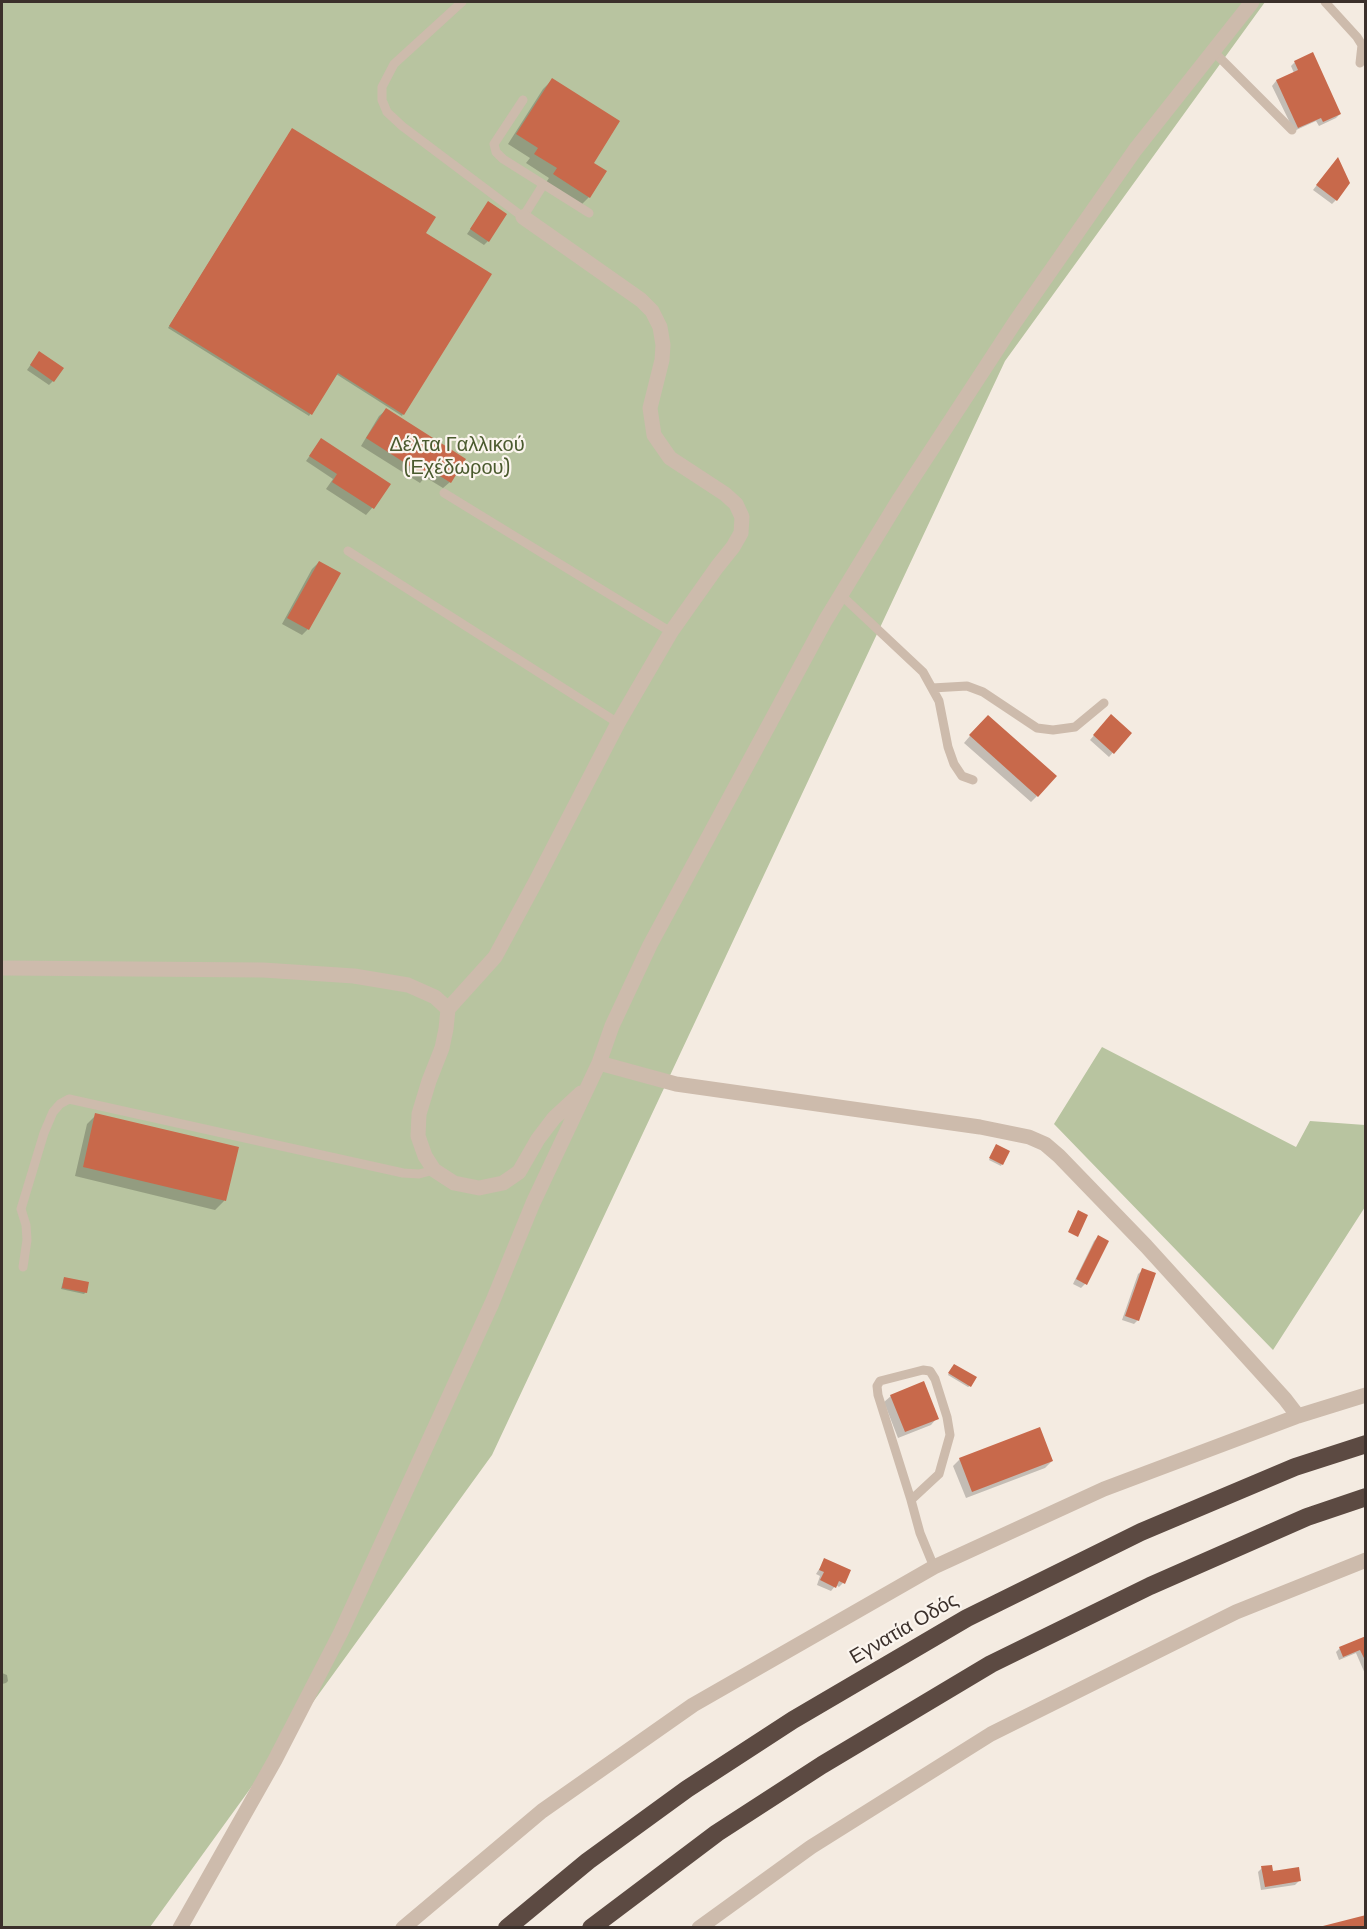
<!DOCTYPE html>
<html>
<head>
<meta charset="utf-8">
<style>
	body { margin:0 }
	#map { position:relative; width:1367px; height:1929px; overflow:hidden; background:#f4ebe1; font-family:Rubik,sans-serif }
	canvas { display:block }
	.frame { position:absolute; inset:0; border:3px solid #3b302b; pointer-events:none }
</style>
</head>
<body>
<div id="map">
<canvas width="1367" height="1929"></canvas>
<div class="frame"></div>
</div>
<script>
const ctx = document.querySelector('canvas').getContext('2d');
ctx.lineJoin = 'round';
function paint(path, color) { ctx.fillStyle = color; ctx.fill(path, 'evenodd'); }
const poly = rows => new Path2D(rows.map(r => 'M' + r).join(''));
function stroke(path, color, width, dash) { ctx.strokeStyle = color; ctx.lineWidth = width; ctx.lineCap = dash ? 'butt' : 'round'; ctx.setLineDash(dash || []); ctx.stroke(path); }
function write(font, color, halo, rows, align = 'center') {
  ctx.font = font + ' Rubik,sans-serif'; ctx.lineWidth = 4.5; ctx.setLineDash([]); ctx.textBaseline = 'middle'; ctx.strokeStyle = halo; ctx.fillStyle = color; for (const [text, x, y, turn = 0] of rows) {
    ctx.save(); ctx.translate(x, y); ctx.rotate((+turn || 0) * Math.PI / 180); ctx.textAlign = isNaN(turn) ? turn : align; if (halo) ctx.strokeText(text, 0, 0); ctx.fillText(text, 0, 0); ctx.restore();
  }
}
paint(poly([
	[2,2,1265,2,1005,361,492,1455,150,1927,2,1928],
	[1102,1047,1296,1147,1310,1121,1365,1125,1365,1207,1273,1350,1054,1124]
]), '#b8c4a0');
paint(poly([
	[1295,62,1340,114,1336,118,1319,126,1316,121,1294,131,1272,86,1276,81,1294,73,1291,66],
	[552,80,592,163,589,197,580,206,545,184,549,178,526,163,530,158,508,144,543,89],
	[291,131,424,233,403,414,402,416,336,374,309,416,168,328],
	[1334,163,1336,200,1332,204,1313,190],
	[488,203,488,241,484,245,467,234],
	[36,357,53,381,49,385,27,370],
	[386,410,450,482,443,488,425,477,420,483,361,446,379,416],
	[321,440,388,484,372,508,366,515,326,489,333,479,306,461],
	[319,562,308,629,302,635,282,624,312,569],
	[1111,716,1130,733,1109,757,1090,740],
	[981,723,1037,796,1031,802,964,743],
	[96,1115,237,1148,224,1201,215,1210,75,1176,87,1124],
	[995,1148,1008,1152,1001,1166,989,1160],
	[1098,1237,1107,1241,1085,1284,1081,1288,1073,1284,1094,1241],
	[1143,1270,1138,1320,1134,1324,1122,1320,1138,1274],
	[64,1278,86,1292,84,1294,61,1289],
	[952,1367,970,1386,968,1387,948,1375],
	[891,1396,937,1418,931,1425,898,1438,884,1402],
	[960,1459,1052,1461,1045,1468,966,1498,953,1466],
	[825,1560,843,1583,839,1587,836,1585,831,1591,817,1585,820,1576,816,1574],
	[1366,1638,1366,1676,1356,1653,1339,1660,1336,1652,1340,1648],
	[2,1673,7,1675,8,1681,6,1683,2,1684],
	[1262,1868,1299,1881,1295,1885,1261,1890,1258,1872]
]), '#0003');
paint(poly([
	[1313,52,1341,114,1323,122,1321,118,1298,128,1276,80,1298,70,1294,61],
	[552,78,620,121,594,163,607,171,590,198,553,174,557,168,534,154,538,148,516,134],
	[292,128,436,217,426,233,492,274,404,415,338,373,312,415,169,326],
	[1338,157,1350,183,1337,201,1316,185],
	[488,201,507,214,489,242,470,229],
	[39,351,64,368,54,382,30,365],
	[386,408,466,459,451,483,432,471,427,477,366,438],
	[321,438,391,484,374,509,332,482,337,474,309,456],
	[319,561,341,573,309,630,287,618],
	[1111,714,1132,733,1114,754,1093,735],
	[988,715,1057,776,1038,797,969,735],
	[95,1113,239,1147,226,1201,83,1167],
	[996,1144,1010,1151,1003,1165,989,1158],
	[1078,1210,1088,1215,1078,1237,1068,1232],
	[1098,1235,1109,1241,1087,1285,1076,1279],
	[1142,1268,1156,1273,1139,1321,1125,1316],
	[64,1277,89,1282,87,1293,62,1288],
	[954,1364,977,1377,971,1387,948,1373],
	[924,1381,939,1419,905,1432,890,1395],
	[1040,1427,1053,1461,972,1492,959,1458],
	[824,1558,851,1570,845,1584,839,1581,836,1588,820,1580,824,1572,819,1570],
	[1366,1636,1366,1662,1360,1650,1343,1657,1339,1647],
	[1272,1865,1273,1871,1299,1867,1301,1881,1265,1887,1261,1866],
	[1366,1915,1366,1928,1319,1928,1319,1927]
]), '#c8694b');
stroke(poly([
	[462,2,394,64,382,87,382,100,387,112,402,126,523,217,543,185],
	[1325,2,1357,37,1362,45,1360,63],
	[1213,51,1292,130],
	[523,100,494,144,496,152,503,159,589,213],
	[444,493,671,632],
	[348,551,618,723],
	[841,595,923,672,939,701,948,747,954,764,962,776,973,780],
	[932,688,967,686,983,692,1037,728,1053,730,1075,727,1104,703],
	[23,1267,27,1240,26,1225,21,1209,44,1133,53,1112,60,1104,69,1099,403,1173,419,1174,434,1170],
	[911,1500,939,1474,950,1435,947,1417,935,1379,930,1371,923,1370,880,1381,877,1386,878,1395,911,1500,920,1533,934,1567]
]), '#cdbbac', 9);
stroke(poly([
	[2,968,263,970,354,976,408,985,435,997,448,1009,446,1029,442,1048,429,1081,419,1114,418,1136,425,1156,434,1170,454,1183,479,1188,503,1183,519,1172,538,1139,554,1118,581,1093],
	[448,1009,495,957,536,881,618,723,671,632,717,567,733,547,741,533,742,517,736,504,725,494,670,458,654,435,650,408,662,360,663,345,660,327,652,311,641,300,523,217],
	[599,1063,676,1084,980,1127,1029,1137,1045,1144,1059,1156,1146,1246,1285,1399,1298,1416],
	[180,1928,275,1760,341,1632,492,1303,533,1203,599,1063,612,1026,650,945,825,621,900,498,1015,322,1135,150,1252,2],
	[403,1928,542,1811,693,1705,934,1567,1104,1489,1298,1416,1366,1395],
	[699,1928,811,1847,991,1734,1236,1612,1366,1560]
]), '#cdbbac', 15);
stroke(poly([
	[507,1928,588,1861,687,1789,793,1720,967,1618,1141,1532,1295,1467,1366,1444],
	[591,1928,717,1833,822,1765,991,1664,1150,1586,1307,1517,1366,1497]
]), '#5c4a42', 18);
write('20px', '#4a5a2e', '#fbf5ee', [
	["Δέλτα Γαλλικού",457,445],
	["(Εχέδωρου)",457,468]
]);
write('20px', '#3b302b', '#fbf5ee', [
	["Εγνατία Οδός",904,1629,-30]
]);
</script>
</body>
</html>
